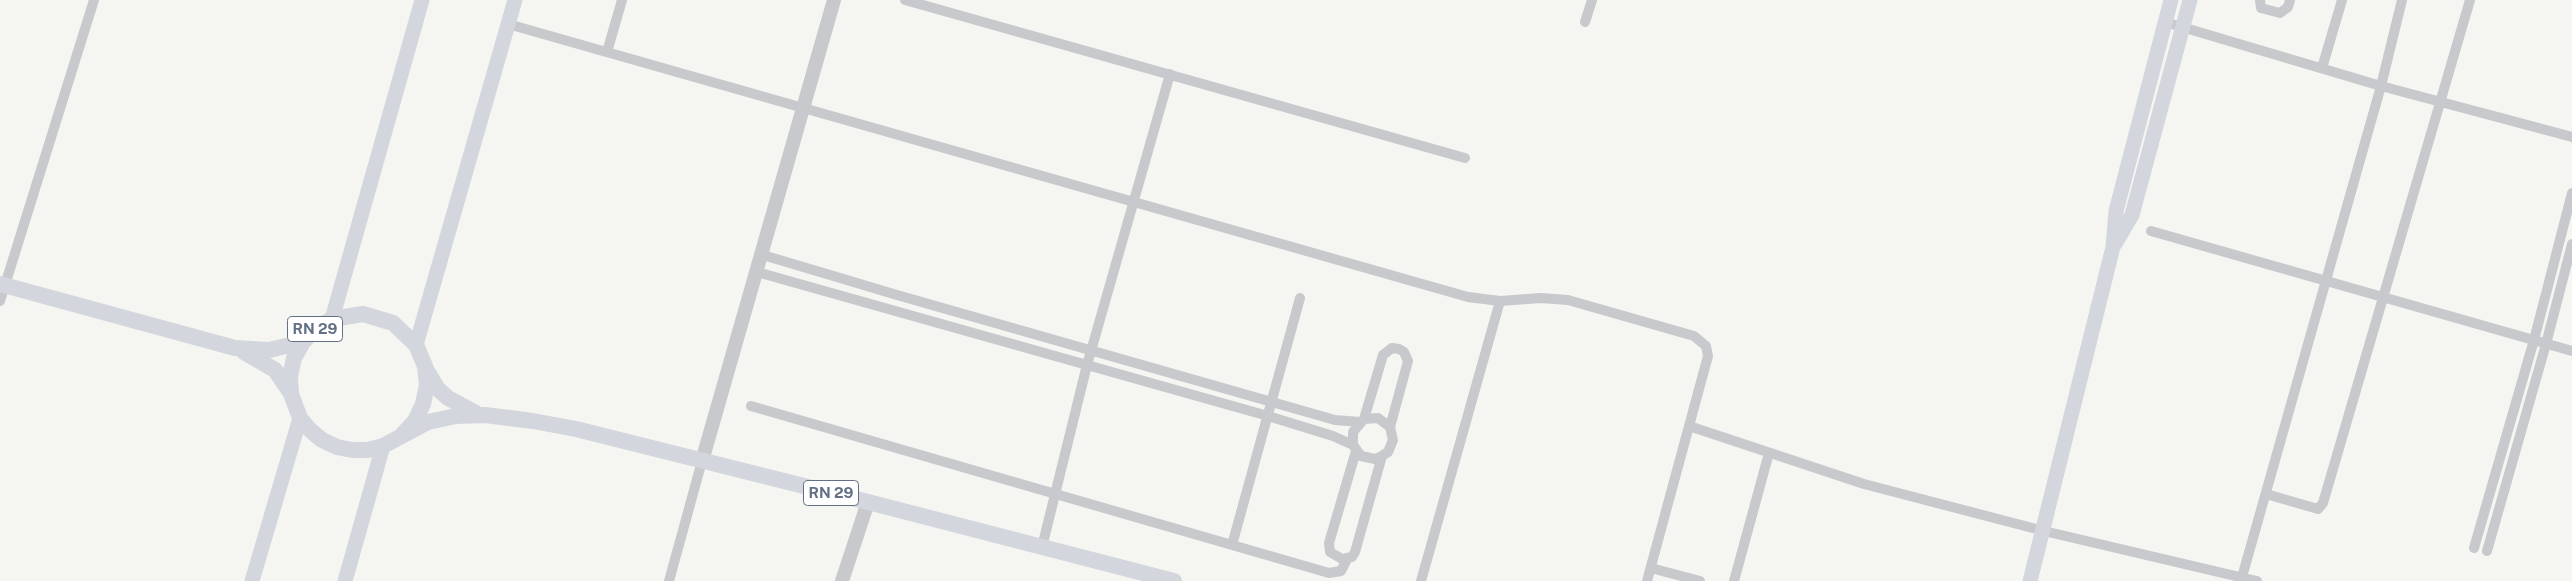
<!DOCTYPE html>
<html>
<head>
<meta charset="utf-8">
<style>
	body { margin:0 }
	canvas { display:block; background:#f5f5f1 }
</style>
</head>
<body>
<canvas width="2572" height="581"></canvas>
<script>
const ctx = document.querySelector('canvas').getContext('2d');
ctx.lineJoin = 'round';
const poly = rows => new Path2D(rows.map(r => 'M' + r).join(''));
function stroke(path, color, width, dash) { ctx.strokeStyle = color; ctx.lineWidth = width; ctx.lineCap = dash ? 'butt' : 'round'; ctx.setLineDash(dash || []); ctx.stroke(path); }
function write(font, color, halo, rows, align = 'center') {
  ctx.font = font + ' "Public Sans",sans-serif'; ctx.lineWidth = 5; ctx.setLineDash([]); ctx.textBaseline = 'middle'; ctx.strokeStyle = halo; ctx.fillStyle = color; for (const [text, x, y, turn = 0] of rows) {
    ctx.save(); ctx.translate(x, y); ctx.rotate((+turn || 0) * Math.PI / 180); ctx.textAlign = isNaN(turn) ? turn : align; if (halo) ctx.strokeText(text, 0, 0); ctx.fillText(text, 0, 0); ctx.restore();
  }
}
stroke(poly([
	[905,0,1465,158],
	[2260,0,2261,8,2280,13,2288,7,2290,0],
	[1585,22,1592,0],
	[2165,22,2381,86,2572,137],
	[508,24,1468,297,1500,301,1541,298,1568,300,1694,336,1706,346,1708,356,1689,426,1864,484,2044,531,2257,581],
	[607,52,622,0],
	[2322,68,2342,0],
	[2151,231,2572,351],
	[763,255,897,295,1335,420,1360,422],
	[757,272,1268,416,1333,436,1353,445],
	[0,301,94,0],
	[751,406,1329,573,1341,571,1347,559],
	[1364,419,1378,418,1390,427,1393,440,1388,452,1382,456,1375,459,1361,456,1353,445,1353,432,1364,419,1383,355,1392,348,1399,349,1404,352,1408,361,1390,427],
	[1356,451,1329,543,1330,552,1342,559,1352,557,1355,552,1382,456],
	[2266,494,2318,509,2323,503,2470,0],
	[1232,545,1300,298],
	[1042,547,1087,365,1170,74],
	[2474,548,2534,340,2572,193],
	[2487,551,2546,344,2572,244],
	[1651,568,1700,581],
	[2242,577,2381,86,2402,0],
	[669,581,702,461],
	[1421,581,1500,301],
	[1647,581,1689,426],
	[1734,581,1769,453]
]), '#c7c9cd', 10);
stroke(poly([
	[702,461,834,0],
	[842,581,868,502]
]), '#c7c9cd', 14);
stroke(poly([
	[2115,244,2132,215,2190,0],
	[332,319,422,0],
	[416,345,515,0],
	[252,581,300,418],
	[345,581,383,446],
	[2030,581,2113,247,2116,211,2171,0]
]), '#d3d6dc', 15);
stroke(poly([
	[0,284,235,348,269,350,303,342],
	[244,352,275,370,290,392],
	[426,369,438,389,448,398,476,413],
	[402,435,415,421,423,404,427,385,425,366,416,345,393,323,363,314,332,319,316,328,303,342,294,358,290,376,291,394,300,418,310,430,322,440,337,447,352,450,368,450,383,446,428,422,456,416,485,415,533,421,576,429,868,502,1174,581]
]), '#d3d6dc', 16);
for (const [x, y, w] of [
	[315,329,55],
	[831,493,55]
]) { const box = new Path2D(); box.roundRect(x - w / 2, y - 12.5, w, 25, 4); ctx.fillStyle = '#fff'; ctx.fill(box); stroke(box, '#626f84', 1); }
write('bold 15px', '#626f84', null, [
	["RN 29",315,329],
	["RN 29",831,493]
]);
</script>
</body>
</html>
